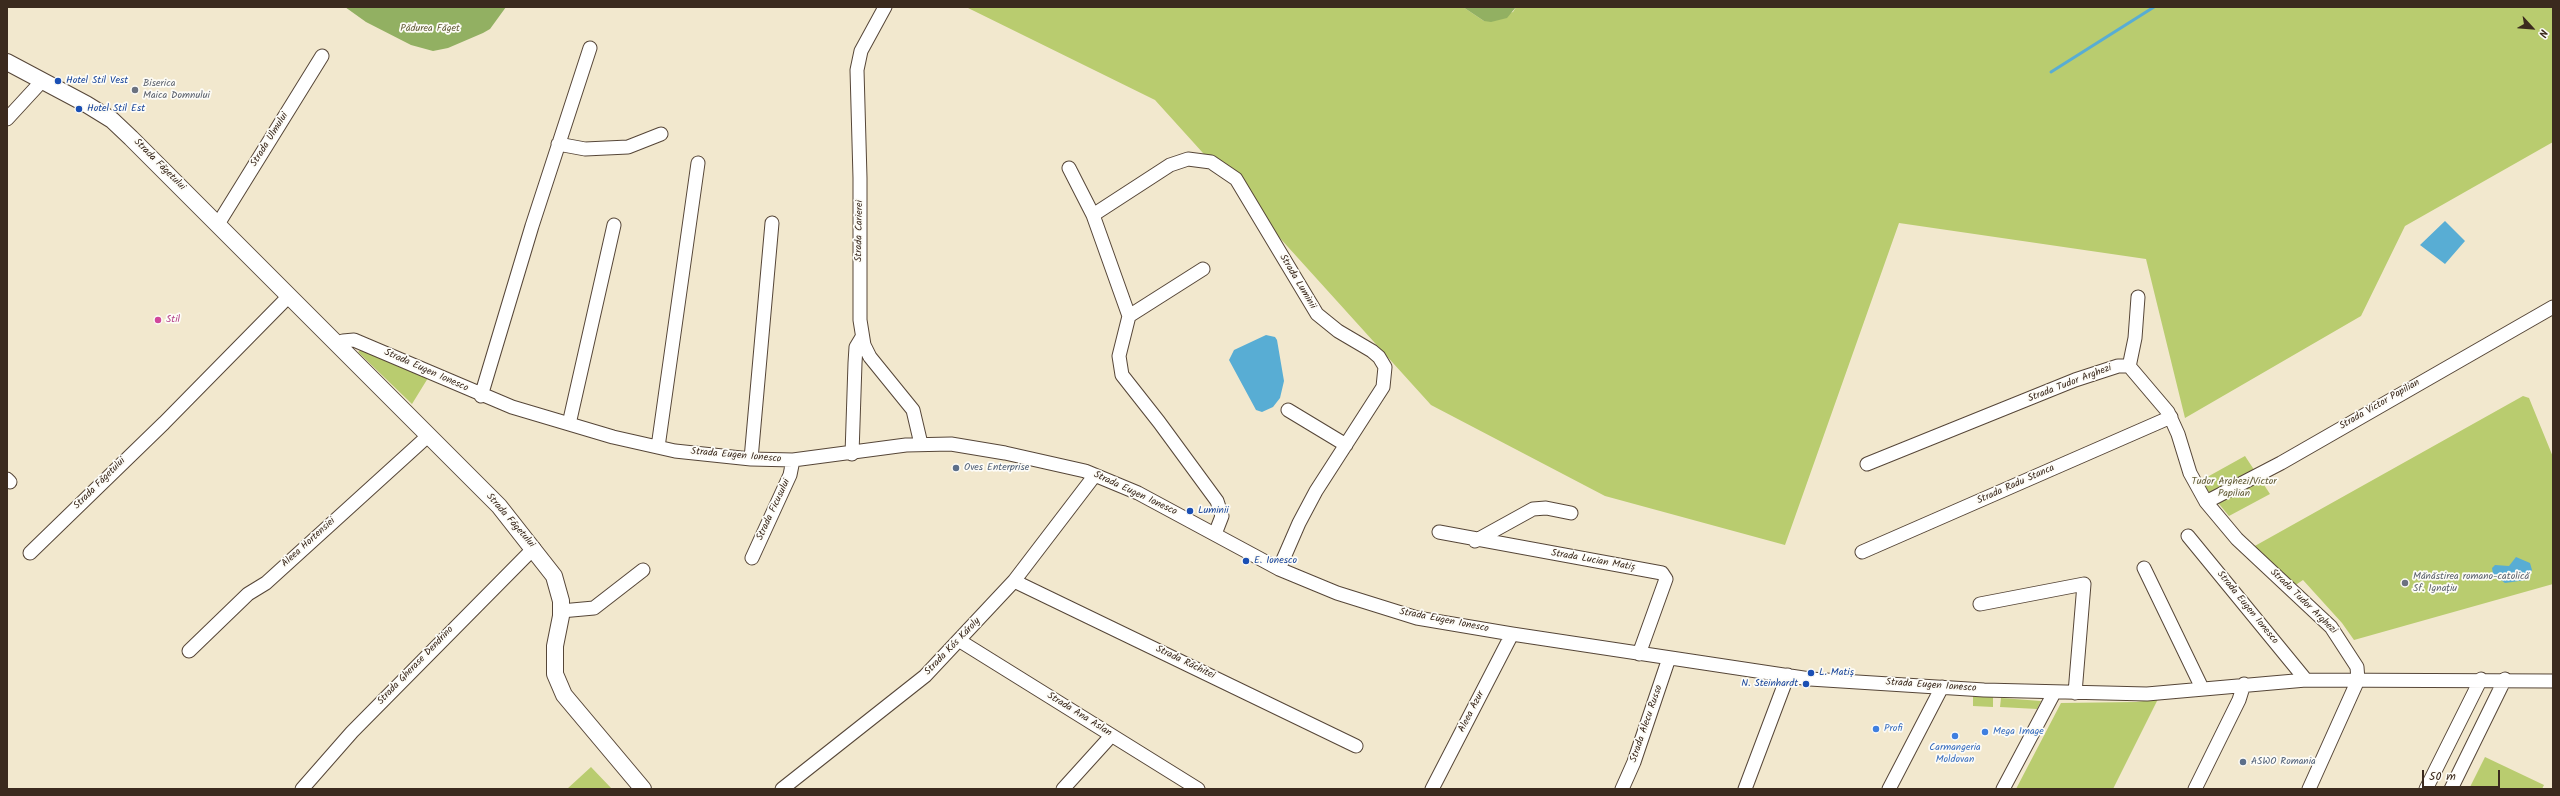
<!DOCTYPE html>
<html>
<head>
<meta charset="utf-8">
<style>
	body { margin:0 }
	#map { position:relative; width:2560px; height:796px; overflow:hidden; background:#f2e8ce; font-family:Kalam,sans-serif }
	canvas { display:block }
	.frame { position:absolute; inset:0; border:8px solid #3b2a1e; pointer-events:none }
	.north { position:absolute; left:2512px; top:8px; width:40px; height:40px; -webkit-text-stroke:3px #fdfcf7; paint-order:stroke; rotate:116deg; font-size:11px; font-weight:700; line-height:16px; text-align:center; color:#3b2a1e }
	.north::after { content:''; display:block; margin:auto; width:14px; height:18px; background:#3b2a1e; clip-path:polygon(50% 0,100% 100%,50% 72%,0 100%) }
	.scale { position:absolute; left:2422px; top:770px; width:78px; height:18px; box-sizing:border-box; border:2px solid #3b2a1e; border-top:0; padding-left:5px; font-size:12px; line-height:14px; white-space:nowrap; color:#3b2a1e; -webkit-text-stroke:3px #fdfcf7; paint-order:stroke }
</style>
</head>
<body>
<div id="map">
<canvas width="2560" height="796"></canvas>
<div class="frame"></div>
<div class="north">N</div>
<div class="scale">50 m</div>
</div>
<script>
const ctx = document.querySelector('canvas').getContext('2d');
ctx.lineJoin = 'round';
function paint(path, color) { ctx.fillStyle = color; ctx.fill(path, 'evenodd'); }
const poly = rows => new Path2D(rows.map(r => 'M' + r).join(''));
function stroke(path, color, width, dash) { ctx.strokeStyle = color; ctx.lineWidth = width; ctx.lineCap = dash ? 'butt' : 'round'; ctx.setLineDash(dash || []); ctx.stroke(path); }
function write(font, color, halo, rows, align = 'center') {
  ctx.font = font + ' Kalam,sans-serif'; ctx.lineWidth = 3.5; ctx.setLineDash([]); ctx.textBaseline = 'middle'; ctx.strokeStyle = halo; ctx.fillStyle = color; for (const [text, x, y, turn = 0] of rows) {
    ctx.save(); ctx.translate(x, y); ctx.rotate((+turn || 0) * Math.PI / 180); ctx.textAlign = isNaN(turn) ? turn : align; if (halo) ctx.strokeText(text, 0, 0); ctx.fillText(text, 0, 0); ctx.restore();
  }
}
paint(poly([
	[966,7,1463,7,1484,21,1513,12,1516,7,2553,7,2553,142,2405,226,2361,316,2185,418,2146,259,1899,223,1785,545,1605,496,1431,405,1155,100],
	[364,347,428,378,412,404,358,352],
	[2523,396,2529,398,2553,457,2553,584,2354,640,2342,623,2303,580,2294,586,2253,547],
	[2245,456,2270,494,2229,516,2200,481],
	[1973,696,1993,697,1993,707,1973,706],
	[2001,698,2041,701,2037,709,2000,707],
	[2158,699,2113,789,2016,789,2061,703,2136,702],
	[2485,757,2544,785,2542,789,2469,789],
	[591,767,612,789,567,789]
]), '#b9cc6f');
paint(poly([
	[345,7,506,7,490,29,483,33,448,48,433,51,411,45,366,22],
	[1463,7,1516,7,1507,18,1491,22,1484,21]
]), '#92b062');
paint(poly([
	[2445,221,2465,241,2445,264,2420,245],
	[1266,335,1275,337,1277,340,1284,381,1280,398,1273,407,1262,412,1256,410,1229,360,1234,350],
	[2516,557,2530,563,2532,570,2526,580,2505,583,2493,574,2492,568,2495,565,2509,566]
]), '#58add4');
stroke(poly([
	[2051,72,2154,7]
]), '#58add4', 3);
const minor = poly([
	[885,7,861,51,857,70,860,178,860,320,864,345,870,357,913,410,921,444],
	[7,119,42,81],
	[558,144,585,149,628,147,661,134],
	[1069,168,1093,215],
	[218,224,322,56],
	[1129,316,1203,269],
	[337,345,343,341,354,340,512,407,613,437,675,451,751,459,793,460,906,445,951,444,1005,453,1085,471,1138,493,1279,569,1337,593,1417,618,1512,634,1810,679,1984,690,2147,694,2306,680,2553,681],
	[2129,367,2135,338,2138,297],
	[481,396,532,226,590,48],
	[1288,410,1346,445],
	[569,424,614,225],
	[658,447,698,163],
	[852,454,855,363,856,347,862,337],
	[751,459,772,223],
	[1867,464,2075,380,2118,366,2129,366,2168,412,2178,434,2190,473,2206,502,2237,539,2331,627,2357,667,2358,680,2309,789],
	[7,479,10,482],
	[2206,502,2281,463,2553,307],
	[1439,532,1662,573,1666,579,1639,654],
	[1215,534,1222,516,1217,501,1159,422,1122,375,1119,356,1129,316,1093,215,1170,165,1188,159,1211,162,1236,179,1317,314,1338,331,1372,351,1379,357,1385,367,1383,387,1316,491,1299,523,1279,569],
	[2188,536,2306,680],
	[1475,541,1533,509,1546,508,1571,513],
	[1862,552,2171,417],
	[30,553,164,423,289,296],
	[752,558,790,475,793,460],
	[2144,568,2202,688],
	[1014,581,1356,746],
	[1980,604,2084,584,2075,693],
	[561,611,594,608,643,570],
	[960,641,1198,789],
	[189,651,248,594,266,583,429,435],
	[302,789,352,732,534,548],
	[782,789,925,676,1014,581,1095,475],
	[1063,789,1111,736],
	[1432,789,1512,634],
	[1622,789,1634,762,1669,658],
	[1745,789,1788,675],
	[1889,789,1942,687],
	[2003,789,2054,693],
	[2195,789,2239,700,2244,684],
	[2426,789,2481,679],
	[2451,789,2505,679]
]);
const major = poly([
	[7,62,86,104,112,120,131,138,499,506,554,576,561,601,561,616,555,646,555,674,564,695,643,789]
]);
stroke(minor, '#564638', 15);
stroke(major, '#564638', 18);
stroke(minor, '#fff', 13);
stroke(major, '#fff', 16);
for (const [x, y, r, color] of [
	[58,81,4,"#1a4fb4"],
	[135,90,4,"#6b7280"],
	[79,109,4,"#1a4fb4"],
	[158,320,4,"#d1479c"],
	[956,468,4,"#5c6f8a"],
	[1190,511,4,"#1a4fb4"],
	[1246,561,4,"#1a4fb4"],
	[2405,583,4,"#6b7280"],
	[1811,673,4,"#1a4fb4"],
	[1806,684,4,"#1a4fb4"],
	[1876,729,4,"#3f7fe0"],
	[1985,732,4,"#3f7fe0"],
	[1955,736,4,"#3f7fe0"],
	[2243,762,4,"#5c6f8a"]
]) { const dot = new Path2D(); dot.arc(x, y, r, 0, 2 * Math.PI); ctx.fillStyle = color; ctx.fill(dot); stroke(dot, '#fdfcf7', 1.5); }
write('10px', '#615b36', '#fdfcf7', [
	["Pădurea Făget",430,29],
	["Tudor Arghezi/Victor",2234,482],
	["Papilian",2234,494]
]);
write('10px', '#164399', '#fdfcf7', [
	["Hotel Stil Vest",66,81],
	["Hotel Stil Est",87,109],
	["Luminii",1198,511],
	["E. Ionesco",1254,561],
	["L. Matiș",1819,673],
	["N. Steinhardt",1798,684,"right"]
], 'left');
write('10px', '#5b616d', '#fdfcf7', [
	["Biserica",143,84],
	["Maica Domnului",143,96],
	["Mănăstirea romano-catolică",2413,577],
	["Sf. Ignațiu",2413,589]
], 'left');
write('10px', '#3b2a1e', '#fdfcf7', [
	["Strada Ulmului",270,140,-58],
	["Strada Făgetului",159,165,45],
	["Strada Carierei",860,231,-89],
	["Strada Luminii",1297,282,59],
	["Strada Eugen Ionesco",426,371,24],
	["Strada Tudor Arghezi",2070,384,-21],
	["Strada Victor Papilian",2380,405,-30],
	["Strada Eugen Ionesco",736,456,5],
	["Strada Făgetului",100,484,-45],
	["Strada Radu Stanca",2016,485,-24],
	["Strada Eugen Ionesco",1135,494,25],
	["Strada Ficusului",774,510,-65],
	["Strada Făgetului",510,521,49],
	["Aleea Hortensiei",309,543,-42],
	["Strada Lucian Matiș",1593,561,10],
	["Strada Tudor Arghezi",2303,602,44],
	["Strada Eugen Ionesco",2247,608,51],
	["Strada Eugen Ionesco",1444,621,11],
	["Strada Kós Károly",953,647,-46],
	["Strada Răchitei",1185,663,26],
	["Strada Gherase Dendrino",416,666,-46],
	["Strada Eugen Ionesco",1931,686,4],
	["Aleea Azur",1472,712,-63],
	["Strada Ana Aslan",1079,715,32],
	["Strada Alecu Russo",1647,724,-71]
]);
write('10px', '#b23c85', '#fdfcf7', [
	["Stil",166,320]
], 'left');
write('10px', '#4e5e75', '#fdfcf7', [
	["Oves Enterprise",964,468],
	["ASWO Romania",2251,762]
], 'left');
write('10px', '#366cbe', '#fdfcf7', [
	["Profi",1884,729],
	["Mega Image",1993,732],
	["Carmangeria",1955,748,"center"],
	["Moldovan",1955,760,"center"]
], 'left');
</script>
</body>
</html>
